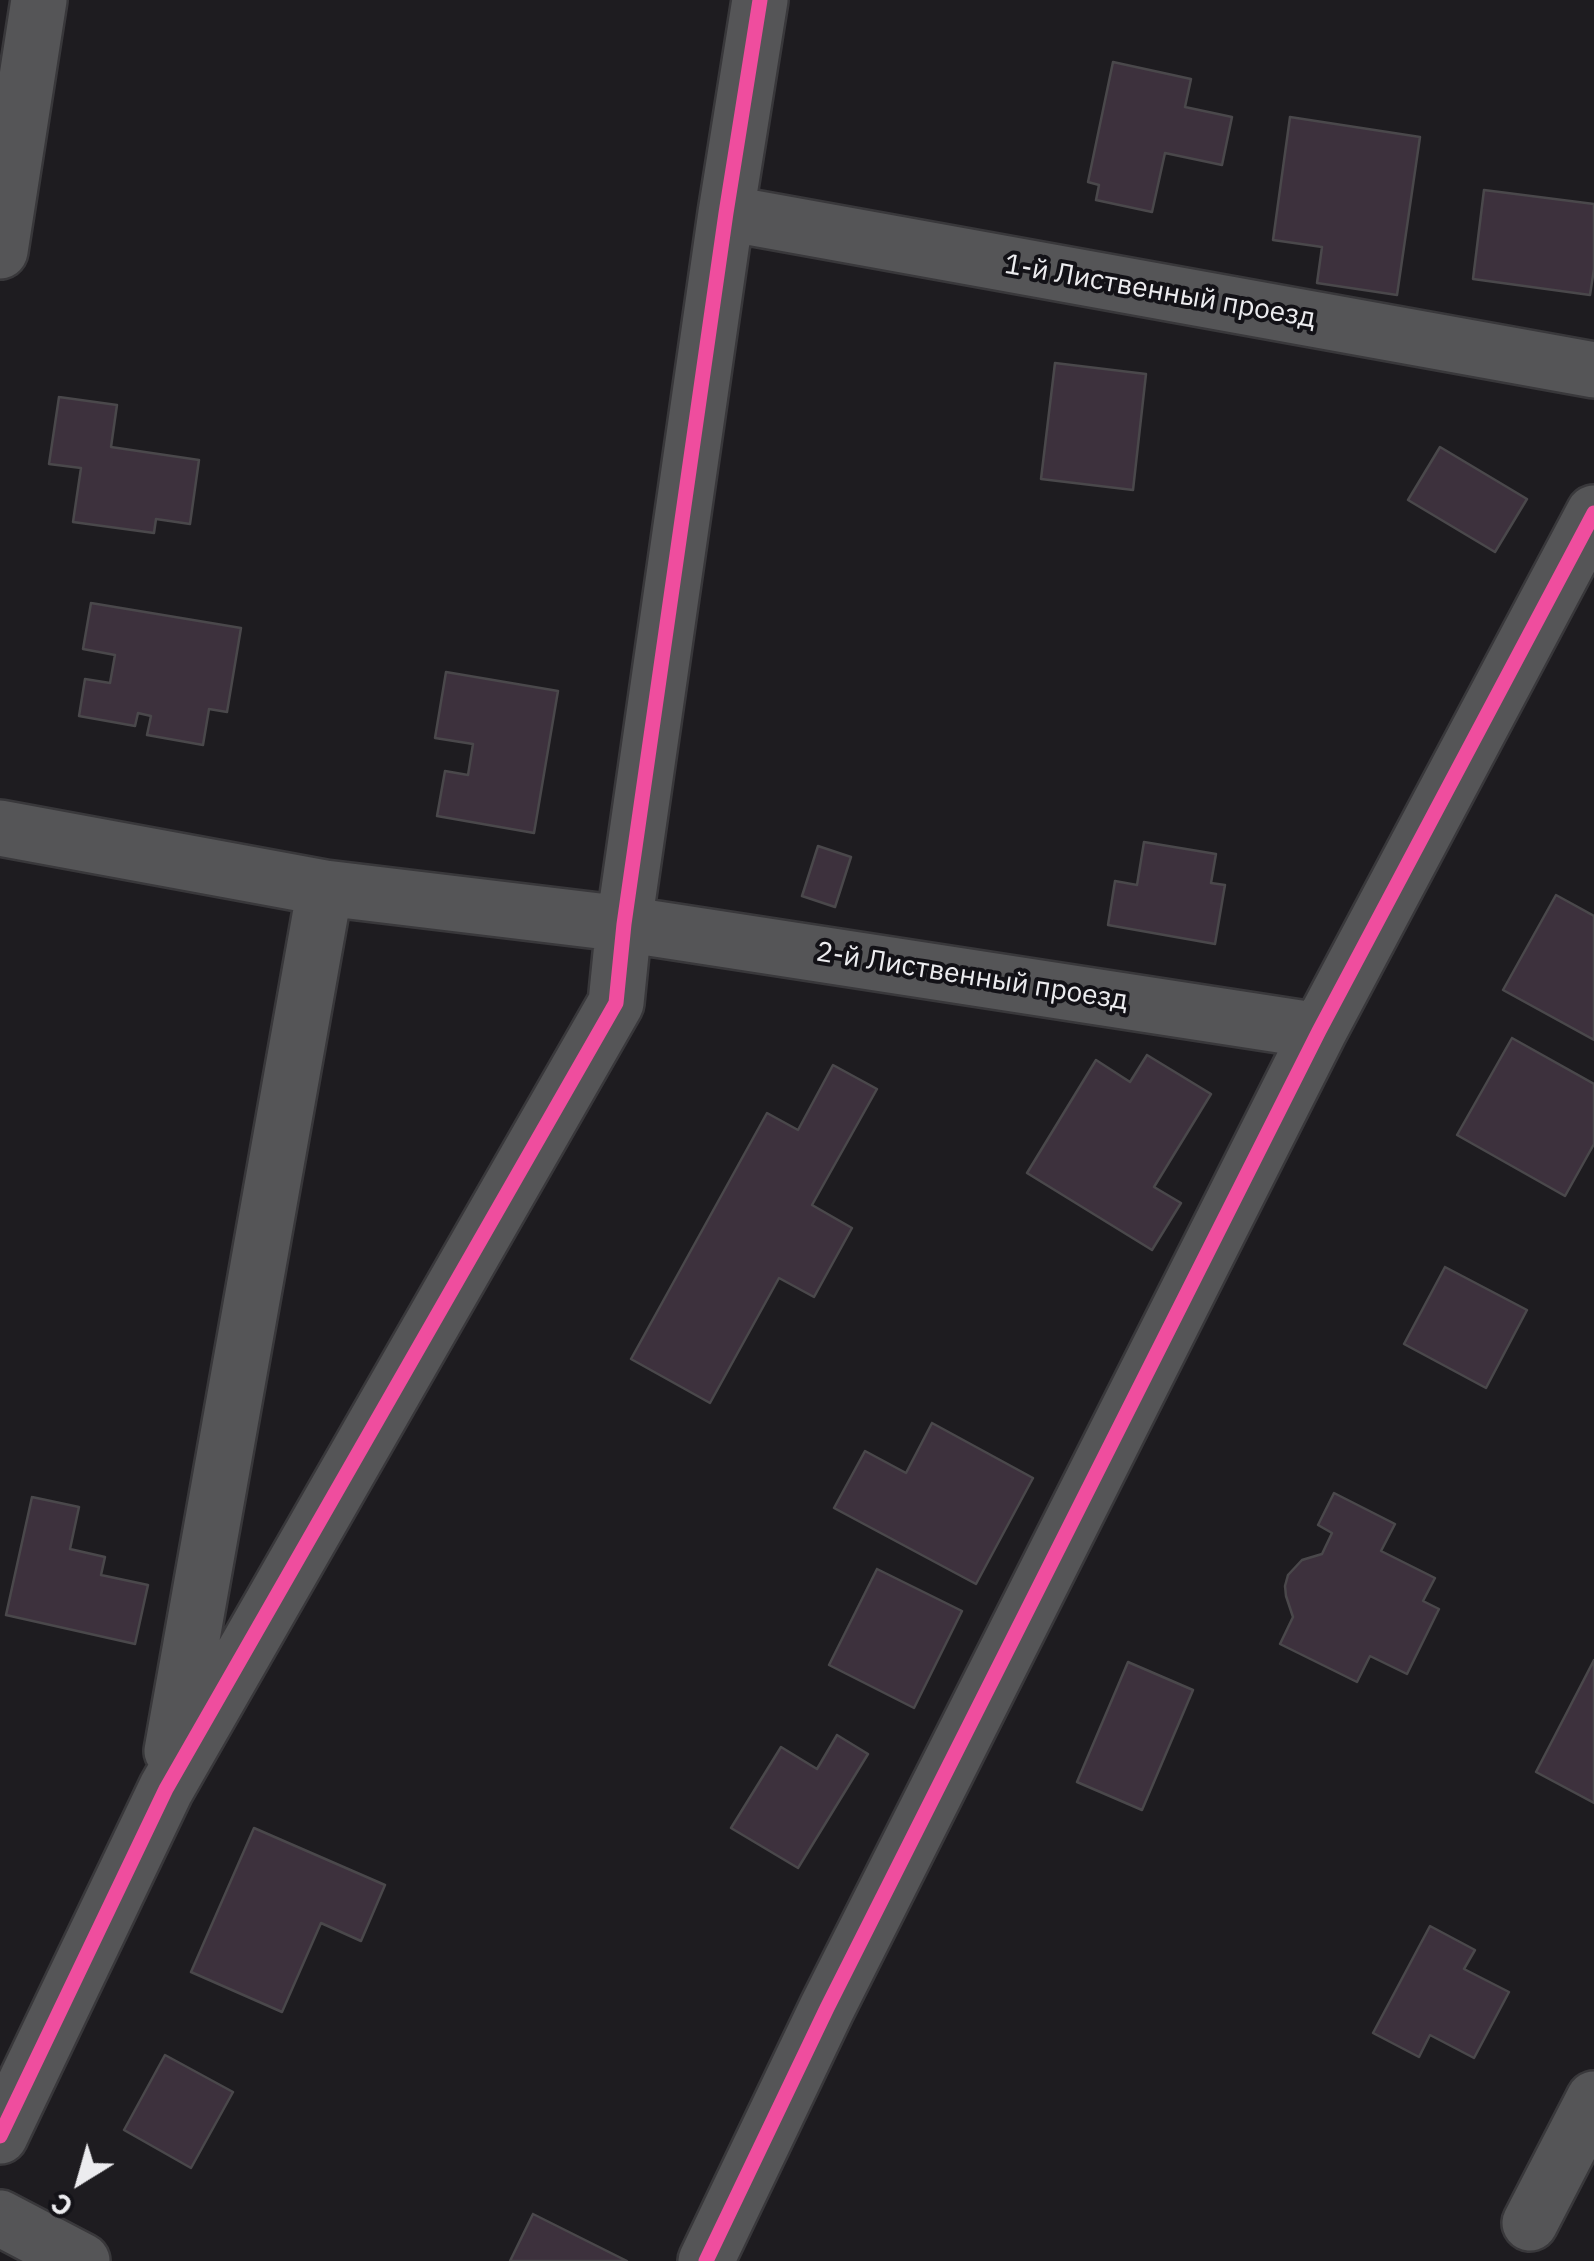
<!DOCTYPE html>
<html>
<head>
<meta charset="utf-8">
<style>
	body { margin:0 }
	#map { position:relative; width:1594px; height:2261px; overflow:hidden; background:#1e1c20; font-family:"IBM Plex Sans",sans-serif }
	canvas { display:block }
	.north { position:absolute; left:30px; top:2131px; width:100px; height:100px; -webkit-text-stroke:8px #131217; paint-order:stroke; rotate:217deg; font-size:28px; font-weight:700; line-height:40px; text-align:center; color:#ececef }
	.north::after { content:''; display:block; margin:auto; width:35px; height:45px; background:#ececef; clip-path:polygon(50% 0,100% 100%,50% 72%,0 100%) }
</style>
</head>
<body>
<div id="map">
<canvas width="1594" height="2261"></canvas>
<div class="north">С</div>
</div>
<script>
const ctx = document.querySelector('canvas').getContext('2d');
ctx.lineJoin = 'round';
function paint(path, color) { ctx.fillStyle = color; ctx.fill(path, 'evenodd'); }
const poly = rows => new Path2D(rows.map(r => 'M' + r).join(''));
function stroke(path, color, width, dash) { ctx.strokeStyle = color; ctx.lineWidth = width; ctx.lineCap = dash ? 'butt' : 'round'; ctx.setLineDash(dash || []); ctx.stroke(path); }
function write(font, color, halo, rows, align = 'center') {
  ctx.font = font + ' "IBM Plex Sans",sans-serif'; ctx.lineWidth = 8; ctx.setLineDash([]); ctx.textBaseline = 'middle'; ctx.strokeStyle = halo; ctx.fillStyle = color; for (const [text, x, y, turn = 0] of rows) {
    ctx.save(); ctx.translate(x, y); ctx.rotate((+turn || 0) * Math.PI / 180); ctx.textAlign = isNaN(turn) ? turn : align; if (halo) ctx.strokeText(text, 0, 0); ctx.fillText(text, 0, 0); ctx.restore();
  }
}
const building = poly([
	[1113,62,1191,79,1185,107,1232,117,1222,165,1165,153,1152,212,1096,200,1099,185,1088,182,1113,62],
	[1290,117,1420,137,1397,295,1317,283,1322,247,1273,240,1290,117],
	[1484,190,1594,204,1594,269,1590,295,1473,279,1484,190],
	[1055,363,1146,374,1133,490,1041,479,1055,363],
	[59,397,117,405,111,447,199,460,190,524,156,519,154,533,73,522,81,468,49,464,59,397],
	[1440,447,1527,499,1495,552,1408,500,1440,447],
	[91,603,241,628,227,712,209,709,203,745,147,735,151,716,138,713,135,726,79,716,85,679,110,683,115,655,83,649,91,603],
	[446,672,558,691,534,833,437,816,445,771,468,775,473,744,435,738,446,672],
	[1144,842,1216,854,1211,883,1225,885,1215,944,1108,925,1115,881,1137,885,1144,842],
	[818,846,851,857,835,907,802,896,818,846],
	[1556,895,1594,916,1594,1040,1503,990,1556,895],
	[1512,1038,1594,1084,1594,1144,1565,1196,1457,1135,1512,1038],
	[1147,1055,1211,1094,1154,1187,1181,1203,1152,1250,1027,1173,1096,1060,1130,1082,1147,1055],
	[833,1065,877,1089,812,1205,852,1228,814,1297,779,1278,710,1403,631,1359,767,1113,798,1130,833,1065],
	[1445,1267,1527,1310,1486,1388,1404,1344,1445,1267],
	[932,1423,1033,1478,976,1584,834,1508,865,1451,906,1473,932,1423],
	[1334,1493,1395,1524,1381,1551,1435,1578,1423,1601,1439,1609,1407,1674,1370,1656,1357,1682,1280,1644,1293,1617,1286,1596,1285,1586,1288,1575,1302,1560,1322,1554,1332,1533,1318,1525,1334,1493],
	[32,1497,79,1507,70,1549,105,1557,101,1575,148,1585,135,1644,6,1615,32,1497],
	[877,1569,962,1611,914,1708,829,1665,877,1569],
	[1594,1660,1594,1803,1536,1772,1594,1660],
	[1128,1662,1193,1690,1142,1810,1077,1782,1128,1662],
	[837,1735,868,1754,798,1868,731,1828,781,1747,817,1769,837,1735],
	[254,1828,385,1885,361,1941,321,1923,282,2012,191,1972,254,1828],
	[1430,1926,1475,1950,1464,1969,1509,1992,1474,2058,1430,2035,1419,2057,1373,2033,1430,1926],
	[165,2055,233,2092,191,2168,124,2130,165,2055],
	[533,2214,627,2261,510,2261,533,2214]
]);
paint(building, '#3d313d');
stroke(building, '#4a484b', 2.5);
const minor = poly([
	[726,213,1594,370],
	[0,251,39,0],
	[0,828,325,888,624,924,1319,1031],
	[172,1751,325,888],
	[0,2136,166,1789,616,1003,624,924,726,213,760,0],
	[0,2218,82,2261],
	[1530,2223,1594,2099],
	[706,2261,827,2008,1319,1031,1594,513]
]);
stroke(minor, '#39383b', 60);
stroke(minor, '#555557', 55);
stroke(poly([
	[0,2136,166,1789,616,1003,624,924,726,213,760,0],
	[706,2261,827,2008,1319,1031,1594,513]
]), '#ef4d9e', 15);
write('28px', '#ececef', '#131217', [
	["1-й Лиственный проезд",1160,292,10],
	["2-й Лиственный проезд",972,977,9]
]);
</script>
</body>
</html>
